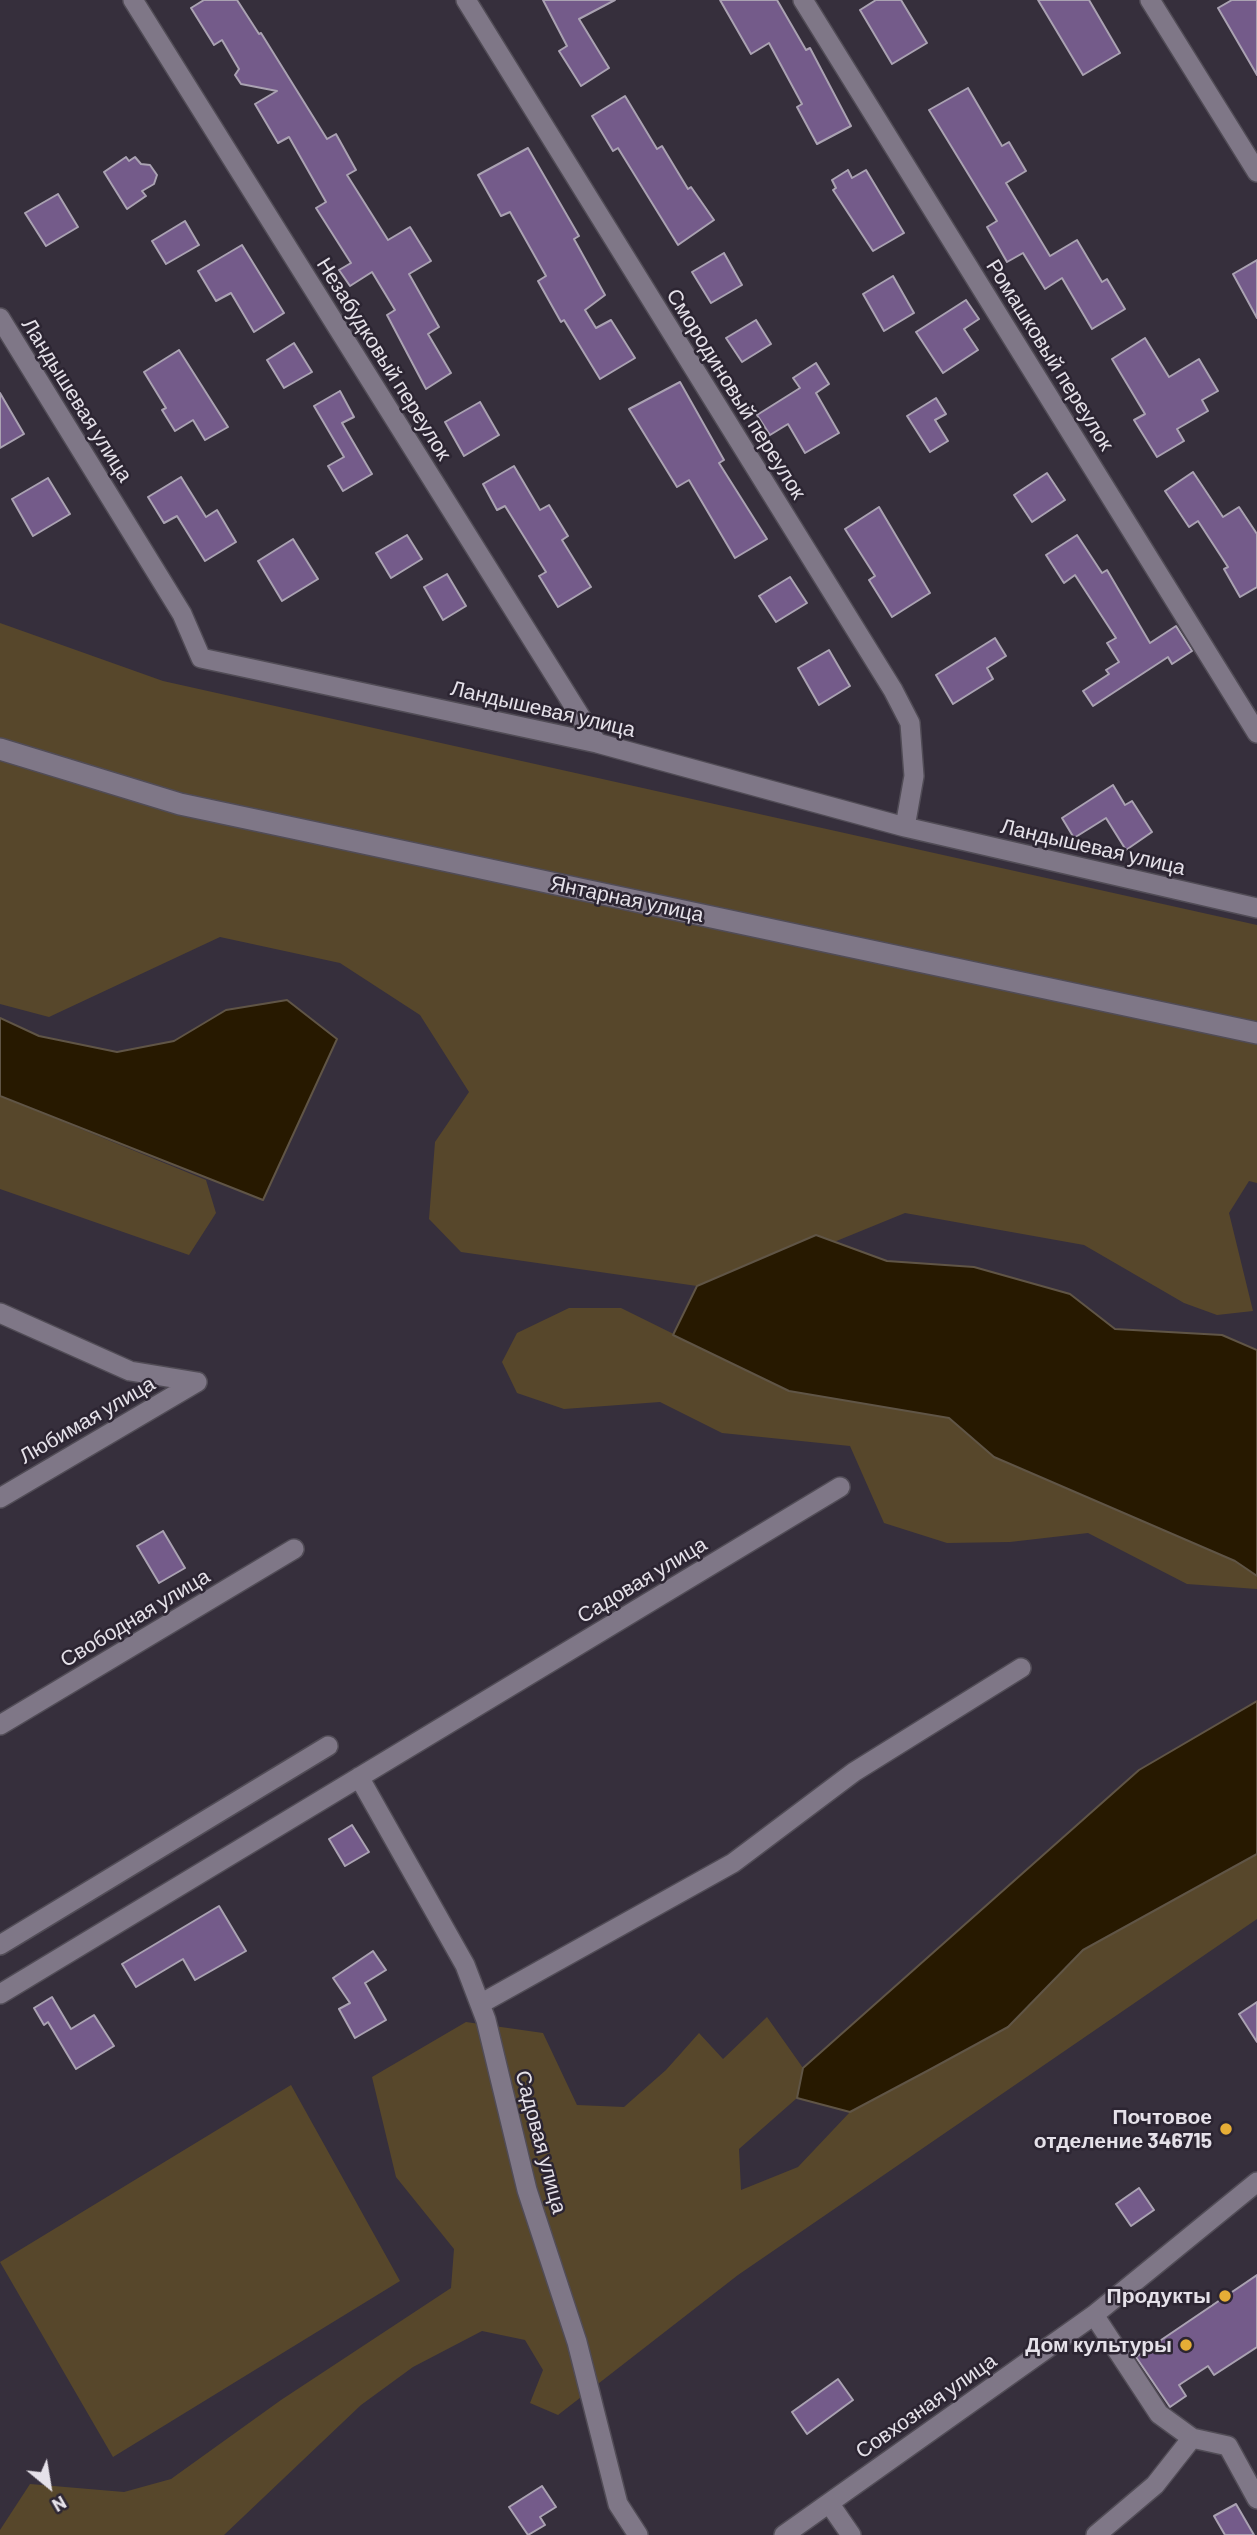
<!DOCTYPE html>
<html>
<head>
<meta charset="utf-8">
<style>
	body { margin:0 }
	#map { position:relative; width:1257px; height:2535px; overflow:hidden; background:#362f3c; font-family:Barlow,sans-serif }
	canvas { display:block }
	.north { position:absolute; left:14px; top:2451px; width:70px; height:70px; -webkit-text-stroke:5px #2c2532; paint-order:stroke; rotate:150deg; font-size:19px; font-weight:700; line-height:28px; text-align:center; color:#e5e1e9 }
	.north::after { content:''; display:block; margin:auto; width:24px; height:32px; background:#e5e1e9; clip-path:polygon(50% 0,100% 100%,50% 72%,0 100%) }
</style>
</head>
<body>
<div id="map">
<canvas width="1257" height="2535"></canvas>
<div class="north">N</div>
</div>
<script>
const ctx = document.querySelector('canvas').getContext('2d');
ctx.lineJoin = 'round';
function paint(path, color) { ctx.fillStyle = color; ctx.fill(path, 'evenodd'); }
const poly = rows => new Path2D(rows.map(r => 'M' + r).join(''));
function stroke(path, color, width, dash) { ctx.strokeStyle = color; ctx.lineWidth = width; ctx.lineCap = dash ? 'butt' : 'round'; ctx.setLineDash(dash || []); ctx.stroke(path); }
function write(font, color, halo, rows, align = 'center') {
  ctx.font = font + ' Barlow,sans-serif'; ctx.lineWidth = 5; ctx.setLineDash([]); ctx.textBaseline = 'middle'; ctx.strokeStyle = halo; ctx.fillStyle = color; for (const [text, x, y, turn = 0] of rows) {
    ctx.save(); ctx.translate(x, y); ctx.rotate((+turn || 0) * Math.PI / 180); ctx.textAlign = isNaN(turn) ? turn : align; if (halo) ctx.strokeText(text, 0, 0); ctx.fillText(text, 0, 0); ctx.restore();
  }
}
paint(poly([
	[0,623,163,681,1257,925,1257,1183,1249,1181,1229,1213,1253,1311,1217,1315,1184,1303,1084,1245,905,1213,834,1242,816,1235,697,1286,461,1252,429,1219,435,1142,469,1092,420,1015,340,963,220,937,49,1017,0,1004],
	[0,1096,206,1180,216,1213,189,1255,0,1189],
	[569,1308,621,1308,789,1391,949,1418,994,1457,1235,1561,1257,1576,1257,1589,1187,1584,1088,1533,1010,1542,947,1543,884,1523,850,1446,722,1433,660,1402,564,1409,517,1393,502,1362,517,1333],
	[1257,1854,1257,1919,738,2275,558,2415,530,2403,543,2370,525,2340,482,2331,413,2367,361,2405,224,2535,0,2535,0,2530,30,2484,124,2492,171,2479,281,2400,451,2288,454,2249,396,2177,372,2077,466,2022,543,2033,577,2105,624,2107,666,2070,699,2033,723,2059,767,2017,803,2068,797,2098,739,2149,741,2190,798,2167,850,2112,1008,2027,1083,1950],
	[291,2085,400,2281,113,2457,0,2262]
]), '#57472b');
const water = poly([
	[287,1000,337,1039,263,1200,0,1096,0,1018,39,1036,117,1052,174,1041,226,1010,287,1000],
	[816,1235,887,1261,974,1267,1070,1294,1115,1329,1222,1335,1257,1350,1257,1576,1235,1561,994,1457,949,1418,789,1391,673,1335,697,1286,816,1235],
	[1257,1701,1257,1854,1083,1950,1008,2027,929,2070,850,2112,797,2098,803,2068,1139,1770,1257,1701]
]);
paint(water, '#271900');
stroke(water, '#605546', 2);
const building = poly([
	[204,0,237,0,259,34,261,33,327,139,336,134,356,170,347,175,388,240,410,227,431,261,409,274,439,327,428,334,451,373,426,389,387,315,395,310,372,272,350,286,339,270,351,263,316,208,326,202,289,137,278,143,255,104,277,91,241,84,235,75,239,69,222,40,214,45,191,8,204,0],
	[543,0,615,0,579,19,609,68,581,86,559,51,567,46,543,0],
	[720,0,777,0,806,50,810,48,851,126,817,144,797,107,802,104,769,43,751,54,720,0],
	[876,0,901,0,927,43,892,64,860,10,876,0],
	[1038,0,1089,0,1120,53,1083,75,1038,0],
	[1232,0,1257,0,1257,75,1218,8,1232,0],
	[968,88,1002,146,1009,142,1026,171,1006,183,1050,256,1077,240,1102,282,1107,279,1125,309,1092,329,1062,278,1045,289,1023,253,1007,262,987,227,997,221,929,110,968,88],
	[625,96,657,149,662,146,688,189,691,187,714,220,678,245,618,148,613,151,592,116,625,96],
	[528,148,579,236,574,239,605,295,585,310,596,328,611,320,635,358,600,379,564,320,561,322,538,281,546,276,510,212,501,216,478,175,528,148],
	[126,157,129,161,135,157,141,164,150,165,157,175,154,184,142,191,146,196,127,209,104,172,126,157],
	[848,170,852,178,866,170,904,233,873,251,833,190,836,188,832,180,848,170],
	[58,194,78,227,46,246,25,213,58,194],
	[185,221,199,245,166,264,152,241,185,221],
	[242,245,284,313,254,332,231,293,216,301,198,271,242,245],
	[724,253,742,285,711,303,692,272,724,253],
	[1257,260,1257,318,1233,274,1257,260],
	[893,276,914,313,884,331,863,294,893,276],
	[966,300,979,319,964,329,978,350,943,373,916,332,966,300],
	[756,320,771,344,742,362,726,338,756,320],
	[1145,338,1169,377,1199,359,1218,391,1202,400,1208,411,1177,429,1184,441,1157,457,1134,420,1145,414,1112,359,1145,338],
	[294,343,312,372,284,388,267,360,294,343],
	[179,350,228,427,205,440,193,420,175,431,162,410,166,408,144,372,179,350],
	[816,363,829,384,816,393,839,433,805,453,788,424,770,435,757,415,800,388,793,378,816,363],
	[680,382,724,460,719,463,767,539,735,558,689,480,677,487,629,409,680,382],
	[340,391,354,417,342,423,372,474,343,491,328,466,344,457,314,406,340,391],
	[0,393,24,434,0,448,0,393],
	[936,398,946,414,935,420,948,441,930,452,907,416,936,398],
	[480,402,499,435,464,456,445,422,480,402],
	[514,466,540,510,549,505,568,536,562,540,591,587,558,607,539,576,546,572,505,506,497,510,483,484,514,466],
	[1193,472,1223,517,1239,507,1257,534,1257,587,1240,597,1224,569,1228,567,1198,521,1189,527,1165,491,1193,472],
	[1047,473,1065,500,1032,522,1014,495,1047,473],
	[181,477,206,517,217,510,236,542,205,561,177,516,164,523,148,497,181,477],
	[48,478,70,514,33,536,12,499,48,478],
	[879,507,930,593,892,617,869,580,875,576,845,529,879,507],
	[407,535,422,559,391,578,376,553,407,535],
	[1077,535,1102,573,1107,570,1150,643,1176,626,1192,651,1172,664,1168,657,1093,706,1083,691,1109,674,1106,670,1119,662,1107,643,1116,638,1075,575,1064,583,1046,555,1077,535],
	[293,539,318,579,282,601,258,561,293,539],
	[447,574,466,606,443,620,424,587,447,574],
	[790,577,807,603,776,622,759,596,790,577],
	[995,638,1006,656,987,668,993,679,953,704,936,675,995,638],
	[829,650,850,686,819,705,798,668,829,650],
	[1113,785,1125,805,1132,801,1152,832,1126,850,1106,818,1074,838,1062,818,1113,785],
	[163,1531,185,1568,159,1583,137,1546,163,1531],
	[352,1825,369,1852,345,1866,329,1839,352,1825],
	[219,1906,246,1951,195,1980,183,1959,136,1987,122,1964,219,1906],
	[373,1951,386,1970,365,1983,386,2020,355,2038,339,2009,350,2003,333,1978,373,1951],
	[52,1997,71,2029,94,2015,114,2046,76,2069,48,2022,44,2025,34,2008,52,1997],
	[1257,2002,1257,2042,1239,2014,1257,2002],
	[1139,2188,1154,2210,1131,2226,1116,2204,1139,2188],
	[1257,2275,1257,2347,1214,2375,1208,2366,1179,2385,1186,2396,1170,2407,1136,2357,1257,2275],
	[838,2379,853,2400,807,2434,792,2412,838,2379],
	[542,2486,556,2507,540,2517,545,2525,528,2535,509,2507,542,2486],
	[1236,2504,1254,2535,1225,2535,1214,2516,1236,2504]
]);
paint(building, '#745b8a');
stroke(building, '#aaa2b2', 2);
const street = poly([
	[133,0,597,743],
	[466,0,893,690,910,723,914,776,905,827],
	[803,0,1257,733],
	[1150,0,1257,172],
	[0,318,182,614,201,658,597,743,905,827,1257,908],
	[0,1313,130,1371,197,1382],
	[0,1498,197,1382],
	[0,1725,294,1549],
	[359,1777,465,1965,486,2020,527,2190,577,2342,618,2504,638,2535],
	[0,1945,328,1746],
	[0,1994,840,1487],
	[480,2004,733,1863,854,1772,1021,1668],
	[1094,2315,1159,2414,1192,2438,1228,2446,1257,2499],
	[829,2503,851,2535],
	[784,2535,1094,2315,1257,2182],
	[1096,2535,1155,2485,1192,2438]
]);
const secondary = poly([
	[0,749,180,804,1257,1033]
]);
stroke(street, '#514c56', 22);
stroke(secondary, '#514c56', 24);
stroke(street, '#7f7787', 19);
stroke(secondary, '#7f7787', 21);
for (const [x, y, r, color] of [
	[1226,2129,7,"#e6ad36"],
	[1225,2296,7,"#e6ad36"],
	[1186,2345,7,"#e6ad36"]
]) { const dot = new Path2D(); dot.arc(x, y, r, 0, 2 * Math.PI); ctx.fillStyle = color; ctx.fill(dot); stroke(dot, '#2c2532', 2.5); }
write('21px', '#e5e1e9', '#2c2532', [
	["Ромашковый переулок",1050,355,58],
	["Незабудковый переулок",384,359,58],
	["Смородиновый переулок",736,394,58],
	["Ландышевая улица",77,400,58],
	["Ландышевая улица",543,709,13],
	["Ландышевая улица",1093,847,13],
	["Янтарная улица",627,899,12],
	["Любимая улица",87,1420,-30],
	["Садовая улица",642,1580,-31],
	["Свободная улица",135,1618,-31],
	["Садовая улица",541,2142,75],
	["Совхозная улица",926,2406,-35]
]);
write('bold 21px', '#e5e1e9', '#2c2532', [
	["Почтовое",1212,2117],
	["отделение 346715",1212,2141],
	["Продукты",1211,2296],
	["Дом культуры",1172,2345]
], 'right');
</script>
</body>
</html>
